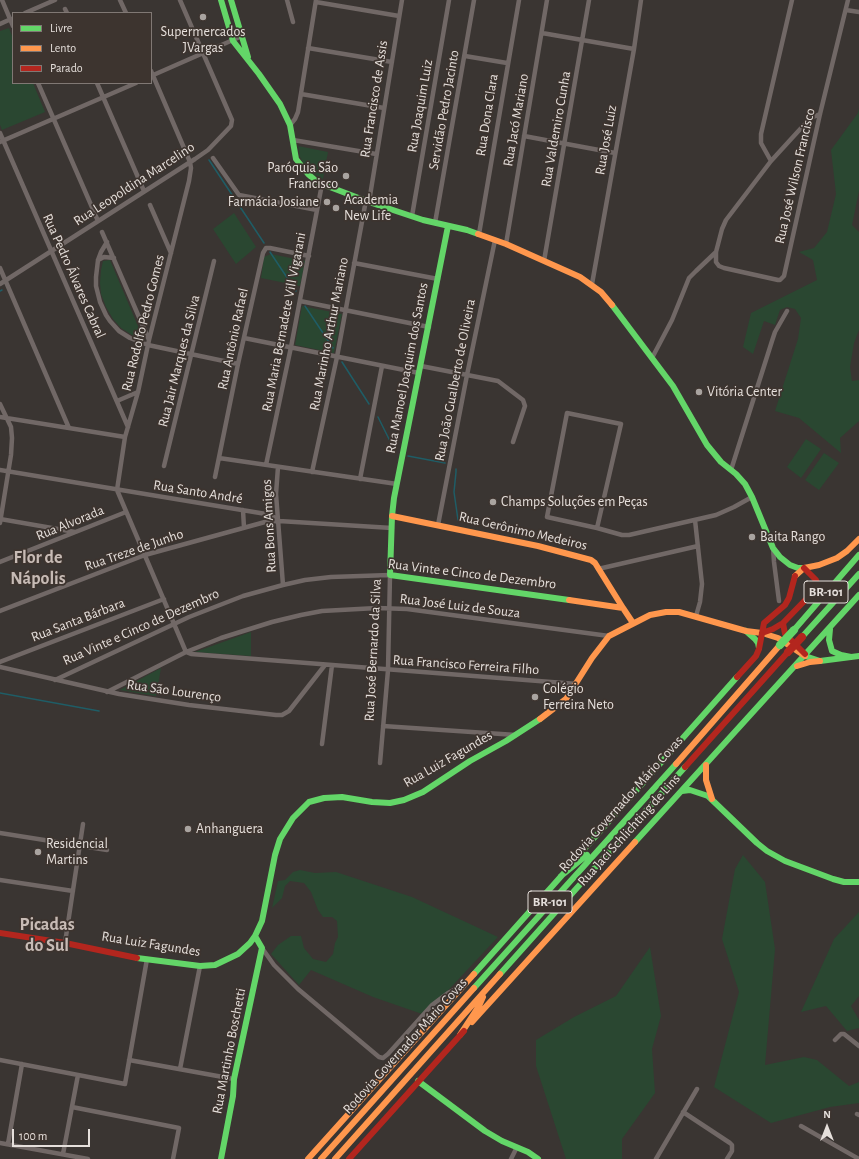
<!DOCTYPE html>
<html>
<head>
<meta charset="utf-8">
<style>
	body { margin:0 }
	#map { position:relative; width:859px; height:1159px; overflow:hidden; background:#3a3532; font-family:"Alegreya Sans",sans-serif }
	canvas { display:block }
	.legend { position:absolute; left:12px; top:12px; width:140px; height:72px; box-sizing:border-box; background:#3d342f; border:1px solid #807874; margin:0; padding:5px 7px; list-style:none; font-size:12px; color:#e5dfdb }
	.legend li { display:flex; align-items:center; gap:8px; height:20px }
	.legend b { width:20px; border:1px solid #807874 }
	.north { position:absolute; left:807px; top:1107px; width:40px; height:40px; -webkit-text-stroke:3px #3d342f; paint-order:stroke; rotate:0deg; font-size:11px; font-weight:700; line-height:16px; text-align:center; color:#e5dfdb }
	.north::after { content:''; display:block; margin:auto; width:14px; height:18px; background:#e5dfdb; clip-path:polygon(50% 0,100% 100%,50% 72%,0 100%) }
	.scale { position:absolute; left:12px; top:1129px; width:78px; height:18px; box-sizing:border-box; border:2px solid #e5dfdb; border-top:0; padding-left:5px; font-size:12px; line-height:14px; white-space:nowrap; color:#e5dfdb; -webkit-text-stroke:3px #3d342f; paint-order:stroke }
</style>
</head>
<body>
<div id="map">
<canvas width="859" height="1159"></canvas>
<ul class="legend">
<li><b style="height:5px;background:#63d668"></b>Livre</li>
<li><b style="height:5px;background:#ff974d"></b>Lento</li>
<li><b style="height:5px;background:#b3261e"></b>Parado</li>
</ul>
<div class="north">N</div>
<div class="scale">100 m</div>
</div>
<script>
const ctx = document.querySelector('canvas').getContext('2d');
ctx.lineJoin = 'round';
function paint(path, color) { ctx.fillStyle = color; ctx.fill(path, 'evenodd'); }
const poly = rows => new Path2D(rows.map(r => 'M' + r).join(''));
function stroke(path, color, width, dash) { ctx.strokeStyle = color; ctx.lineWidth = width; ctx.lineCap = dash ? 'butt' : 'round'; ctx.setLineDash(dash || []); ctx.stroke(path); }
function write(font, color, halo, rows, align = 'center') {
  ctx.font = font + ' "Alegreya Sans",sans-serif'; ctx.lineWidth = 3.5; ctx.setLineDash([]); ctx.textBaseline = 'middle'; ctx.strokeStyle = halo; ctx.fillStyle = color; for (const [text, x, y, turn = 0] of rows) {
    ctx.save(); ctx.translate(x, y); ctx.rotate((+turn || 0) * Math.PI / 180); ctx.textAlign = isNaN(turn) ? turn : align; if (halo) ctx.strokeText(text, 0, 0); ctx.fillText(text, 0, 0); ctx.restore();
  }
}
paint(poly([
	[9,28,13,38,13,83,33,83,45,112,2,130,0,125,0,31],
	[859,108,859,191,852,225,859,232,859,330,854,343,850,367,852,381,859,380,859,421,840,438,841,453,799,418,775,411,798,339,801,318,795,309,787,307,780,310,775,325,764,321,753,354,743,347,751,313,817,280,813,260,799,252,814,248,827,232,836,194,831,150,858,113],
	[298,146,328,152,323,179,313,174,304,164,300,157],
	[234,213,256,247,236,264,213,229],
	[271,254,305,261,300,286,261,278,264,257],
	[110,260,143,338,132,335,121,328,113,319,106,307,101,294,100,283,101,270,103,261],
	[302,306,342,314,334,353,295,345],
	[806,439,821,449,801,478,787,467],
	[824,453,839,463,819,490,805,480],
	[251,632,251,656,195,652],
	[161,668,156,696,120,690],
	[743,855,765,882,775,949,765,1065,804,1057,817,1060,849,1086,859,1082,859,1103,830,1107,771,1123,714,1087,739,992,722,939,735,869],
	[300,870,315,873,336,872,412,897,498,937,425,1015,373,997,311,970,299,985,271,954,278,945,291,936,301,936,304,948,313,959,326,962,333,954,335,943,338,937,337,921,332,917,323,917,318,910,311,892,304,883,290,881,285,886,282,898,272,908,278,881,285,880,293,872],
	[859,912,859,996,851,1006,859,1020,859,1028,847,1031,826,1006,801,1012,834,939],
	[650,947,661,1016,652,1049,655,1093,622,1139,622,1159,566,1159,536,1066,536,1040,574,1017,616,996]
]), '#2a4731');
stroke(poly([
	[209,160,264,243],
	[270,252,296,291],
	[0,291,2,290],
	[305,306,333,348],
	[342,362,369,404],
	[378,417,394,449],
	[408,456,445,463],
	[456,469,456,472,454,492,458,520],
	[0,693,99,711]
]), '#1f5d66', 1.5);
stroke(poly([
	[2,0,13,26],
	[120,0,126,13],
	[287,0,293,22],
	[316,2,399,16],
	[65,9,67,13],
	[846,10,859,12],
	[25,13,55,0],
	[0,24,11,19],
	[542,33,634,49],
	[308,48,392,62],
	[465,56,507,63],
	[151,76,242,36],
	[38,83,98,221],
	[97,83,144,191],
	[301,94,384,108],
	[820,114,811,118,803,126,771,161,726,220,722,229,716,252,716,262,719,266,724,268,778,280,780,280,784,276,820,114,848,0],
	[290,125,295,119,298,112,316,0],
	[0,133,128,427],
	[524,136,615,153],
	[293,140,376,154],
	[0,142,136,83],
	[213,158,239,195,317,210],
	[771,161,761,143,761,134,792,0],
	[369,202,402,0],
	[150,205,171,253],
	[412,216,449,0],
	[435,223,474,0],
	[102,232,149,340],
	[479,234,519,0],
	[107,242,101,252,98,260,96,277,96,286,100,302,106,315,110,321,119,331,130,338,148,345,238,364],
	[506,244,547,0],
	[98,260,104,257,114,258],
	[544,261,589,0],
	[354,263,438,279],
	[0,268,69,428],
	[0,284,195,159,208,150,231,126,232,120,180,0],
	[592,284,634,49,641,0],
	[300,301,429,327],
	[244,338,419,373],
	[652,358,672,320,689,278,696,271,716,252],
	[421,366,498,381,523,400,525,406,513,442],
	[117,401,138,392],
	[0,404,11,427,12,438,11,455,0,523],
	[0,417,125,437],
	[219,458,397,484],
	[266,465,291,347,322,184],
	[164,466,214,261],
	[278,467,276,494,283,585],
	[0,470,266,514,274,517,279,521,392,528],
	[731,470,772,341,775,332,787,311],
	[312,472,337,357,366,200],
	[215,477,238,364,263,253,266,248,270,248,309,256],
	[360,479,382,366],
	[117,490,186,652,191,654,577,684],
	[117,490,125,437,138,392,149,340,189,181,191,168,190,162,151,71],
	[243,510,244,528],
	[0,519,75,532],
	[695,520,702,584,700,602,696,616],
	[438,525,467,375,495,240],
	[597,528,621,424,567,413,547,517,597,528,622,535,629,535,716,515,734,507,752,497],
	[773,548,774,562,779,601],
	[0,562,126,512],
	[598,569,698,546],
	[0,611,145,555,265,522,279,521],
	[0,662,164,599],
	[0,667,119,694,189,705,276,715,282,715,289,711,325,665],
	[55,680,189,617,243,596,283,585,305,580,331,577,390,575,388,670,380,763],
	[107,692,186,652,221,638,272,622,301,615,322,611,377,608,407,609,609,636],
	[383,726,516,735],
	[322,744,332,665],
	[0,833,107,850],
	[0,880,73,891],
	[65,943,83,824],
	[262,948,274,965,298,989,379,1057,383,1058,388,1054,432,1005,448,993,460,987],
	[835,1040,841,1034,844,1034,859,1046],
	[0,1060,125,1084,147,959],
	[129,1060,234,1079],
	[180,1069,200,966],
	[72,1107,179,1128,173,1159],
	[683,1112,730,1143,732,1145,732,1151,727,1159],
	[857,1114,859,1115],
	[801,1126,859,1159],
	[0,1143,88,1159],
	[8,1144,22,1064],
	[63,1154,78,1075],
	[511,1159,517,1147],
	[656,1159,697,1089]
]), '#716866', 4.5);
stroke(poly([
	[221,0,233,41,259,74,280,104,290,125,296,159,308,174,316,181,322,184,369,202,423,220,467,230,478,234],
	[231,0,248,57],
	[448,226,394,498,392,516,390,575,569,600],
	[612,305,673,386,707,445,721,462,736,474,745,484,752,497,773,548,780,557,790,565,798,568,804,568],
	[830,629,829,640,832,651,841,655,851,657],
	[794,630,859,555],
	[746,631,755,639,758,643,759,648],
	[802,637,859,574],
	[805,656,820,661,859,656],
	[682,791,690,790,708,796,757,843,767,851,785,861,833,879,844,882,859,882],
	[635,842,859,595],
	[570,865,737,677],
	[561,876,587,855],
	[137,958,200,966,215,965,238,954,250,943,255,936,262,921,275,855,280,839,293,818,309,802,324,798,342,797,372,802,390,803,404,800,423,792,470,761,506,741,540,719],
	[474,974,564,873],
	[500,974,685,767],
	[474,988,676,764],
	[418,1081,485,1131,502,1141,528,1152,538,1159],
	[221,1159,233,1096,234,1079,262,948,255,936]
]), '#63d668', 6);
stroke(poly([
	[478,234,506,244,580,277,601,292,612,305],
	[392,516,538,546,591,560,595,563,623,608],
	[795,576,804,568,819,565,837,558,847,551,859,539],
	[569,600,623,608,633,623],
	[762,633,778,638,805,656],
	[797,666,810,662,820,661],
	[540,719,566,699,592,658,609,636,650,615,666,612,679,612,746,631,762,633],
	[676,764,780,645],
	[706,765,706,780,712,799],
	[472,1022,635,842],
	[460,1035,479,1006,483,997],
	[308,1159,474,974],
	[321,1159,474,988],
	[335,1159,500,974]
]), '#ff974d', 6);
stroke(poly([
	[783,623,785,634,805,654],
	[762,633,773,629,783,623,816,589,817,585,816,580,804,568],
	[737,677,756,656,759,649,764,623,785,605,789,598,795,576],
	[685,767,788,652],
	[0,933,65,943,137,958],
	[349,1159,464,1031]
]), '#b3261e', 6);
stroke(poly([
	[780,645,794,630]
]), '#63d668', 8);
stroke(poly([
	[788,652,802,637]
]), '#b3261e', 8);
for (const [x, y, r, color] of [
	[203,17,4,"#a9a4a0"],
	[346,176,4,"#a9a4a0"],
	[327,202,4,"#a9a4a0"],
	[336,208,4,"#a9a4a0"],
	[699,392,4,"#a9a4a0"],
	[493,502,4,"#a9a4a0"],
	[752,537,4,"#a9a4a0"],
	[535,697,4,"#a9a4a0"],
	[188,829,4,"#a9a4a0"],
	[38,852,4,"#a9a4a0"]
]) { const dot = new Path2D(); dot.arc(x, y, r, 0, 2 * Math.PI); ctx.fillStyle = color; ctx.fill(dot); stroke(dot, '#3d342f', 1.5); }
for (const [x, y, w] of [
	[826,592,44],
	[550,902,44]
]) { const box = new Path2D(); box.roundRect(x - w / 2, y - 11, w, 22, 3); ctx.fillStyle = '#3d342f'; ctx.fill(box); stroke(box, '#e5dfdb', 1); }
write('bold 13px', '#e5dfdb', null, [
	["BR-101",826,592],
	["BR-101",550,902]
]);
write('14px', '#e5dfdb', '#3d342f', [
	["Supermercados",203,32,"center"],
	["JVargas",203,48,"center"],
	["Paróquia São",338,168,"right"],
	["Francisco",338,184,"right"],
	["Academia",344,200],
	["New Life",344,216],
	["Farmácia Josiane",319,202,"right"],
	["Vitória Center",707,392],
	["Champs Soluções em Peças",501,502],
	["Baita Rango",760,537],
	["Colégio",543,689],
	["Ferreira Neto",543,705],
	["Anhanguera",196,829],
	["Residencial",46,844],
	["Martins",46,860]
], 'left');
write('14px', '#e5dfdb', '#3d342f', [
	["Rua Francisco de Assis",374,99,-81],
	["Rua Joaquim Luiz",420,106,-80],
	["Servidão Pedro Jacinto",444,110,-80],
	["Rua Dona Clara",487,115,-81],
	["Rua Jacó Mariano",516,120,-80],
	["Rua Valdemiro Cunha",556,129,-80],
	["Rua José Luiz",606,140,-80],
	["Rua José Wilson Francisco",795,176,-77],
	["Rua Leopoldina Marcelino",134,184,-33],
	["Rua Pedro Álvares Cabral",74,276,66],
	["Rua Maria Bernadete Vill Vigarani",284,322,-79],
	["Rua Rodolfo Pedro Gomes",143,323,-76],
	["Rua Marinho Arthur Mariano",329,334,-79],
	["Rua Antônio Rafael",233,339,-78],
	["Rua Jair Marques da Silva",179,361,-76],
	["Rua Manoel Joaquim dos Santos",407,368,-79],
	["Rua João Gualberto de Oliveira",455,380,-79],
	["Rua Santo André",198,492,9],
	["Rua Alvorada",70,523,-22],
	["Rua Bons Amigos",269,526,-93],
	["Rua Gerônimo Medeiros",523,531,13],
	["Rua Treze de Junho",134,550,-19],
	["Rua Vinte e Cinco de Dezembro",472,574,7],
	["Rua José Luiz de Souza",460,606,7],
	["Rua Santa Bárbara",78,620,-21],
	["Rua Vinte e Cinco de Dezembro",141,627,-24],
	["Rua José Bernardo da Silva",373,650,-87],
	["Rua Francisco Ferreira Filho",466,665,4],
	["Rua São Lourenço",174,691,8],
	["Rua Luiz Fagundes",448,759,-30],
	["Rodovia Governador Mário Covas",621,804,-48],
	["Rua Jaci Schlichting de Lins",629,830,-48],
	["Rua Luiz Fagundes",151,944,9],
	["Rodovia Governador Mário Covas",405,1046,-48],
	["Rua Martinho Boschetti",229,1051,-79]
]);
write('bold 18px', '#c7bbb5', '#3d342f', [
	["Flor de",38,558],
	["Nápolis",38,579],
	["Picadas",47,925],
	["do Sul",47,946]
]);
</script>
</body>
</html>
